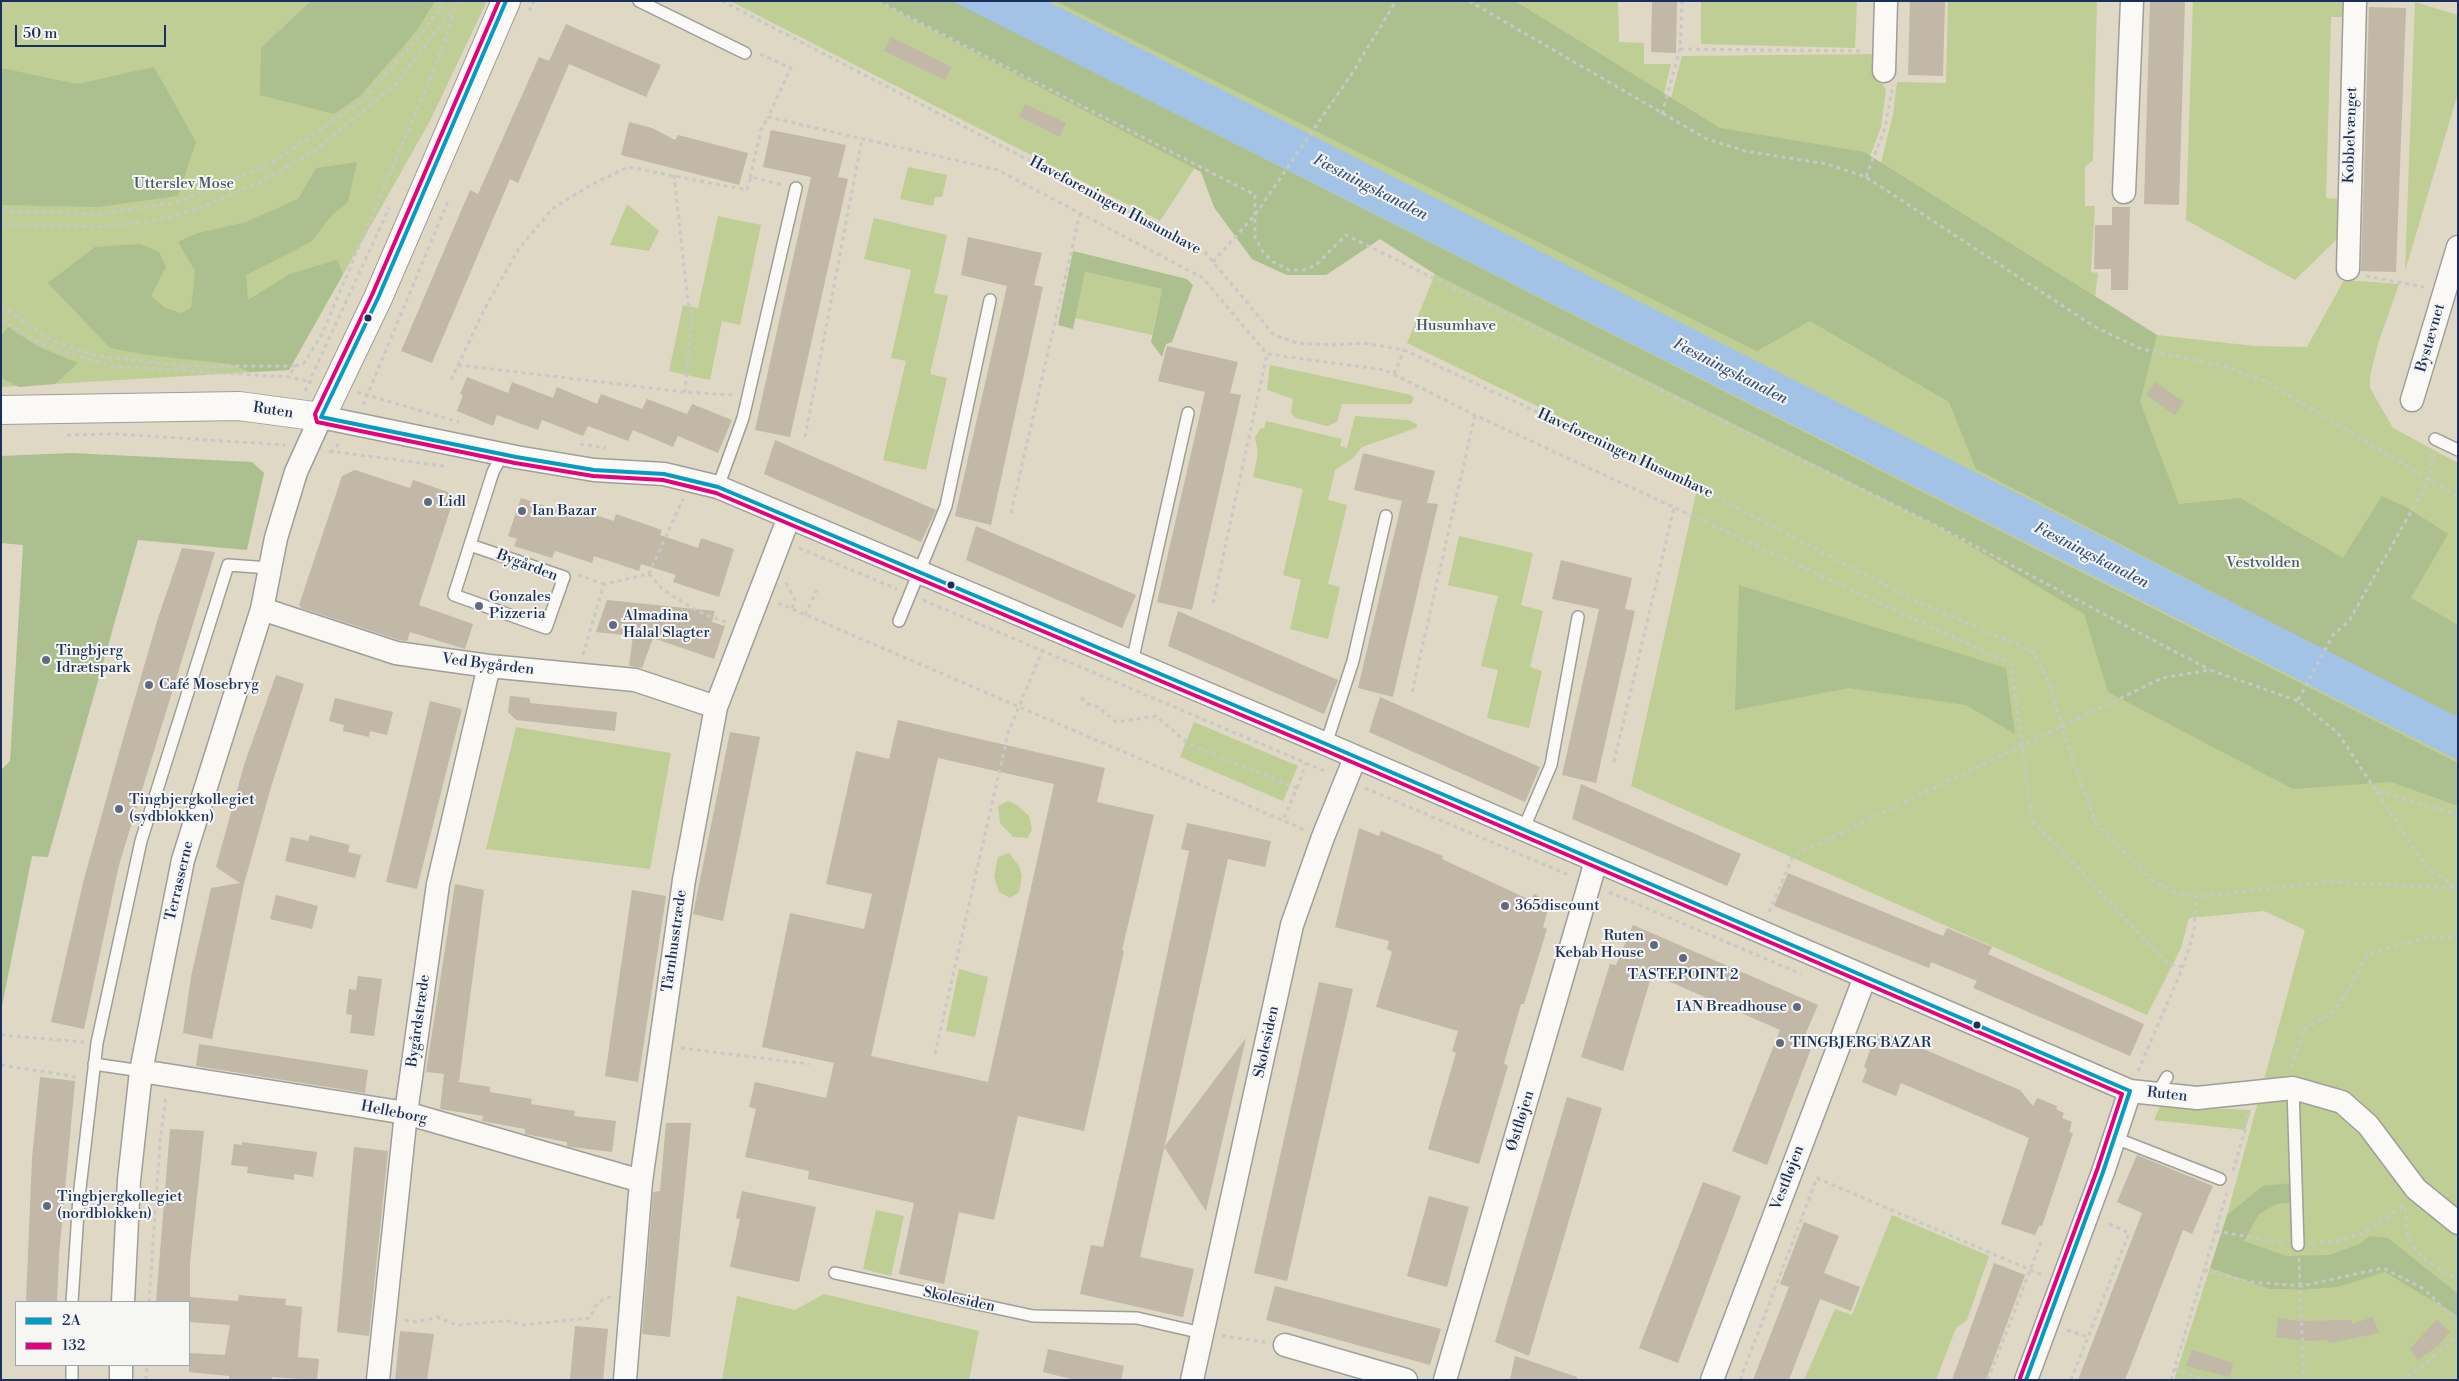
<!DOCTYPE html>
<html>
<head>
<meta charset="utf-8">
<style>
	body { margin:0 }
	#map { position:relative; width:2459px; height:1381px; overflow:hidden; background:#ded8c4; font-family:"Libre Bodoni",serif }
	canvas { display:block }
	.frame { position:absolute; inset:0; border:2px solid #1b2f5e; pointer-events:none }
	.legend { position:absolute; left:15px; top:1301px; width:175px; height:65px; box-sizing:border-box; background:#f6f6f2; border:1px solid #9ea6b7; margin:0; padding:6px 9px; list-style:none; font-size:15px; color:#1b2f5e }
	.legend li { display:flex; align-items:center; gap:10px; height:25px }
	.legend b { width:25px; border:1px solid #9ea6b7 }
	.scale { position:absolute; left:15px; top:25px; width:151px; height:22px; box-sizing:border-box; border:2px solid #1b2f5e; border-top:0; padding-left:6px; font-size:15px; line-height:18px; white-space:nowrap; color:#1b2f5e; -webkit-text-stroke:4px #f6f6f2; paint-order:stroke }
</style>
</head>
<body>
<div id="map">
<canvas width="2459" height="1381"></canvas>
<div class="frame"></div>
<ul class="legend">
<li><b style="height:6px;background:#039dc3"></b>2A</li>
<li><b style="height:6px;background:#e5007d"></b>132</li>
</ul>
<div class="scale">50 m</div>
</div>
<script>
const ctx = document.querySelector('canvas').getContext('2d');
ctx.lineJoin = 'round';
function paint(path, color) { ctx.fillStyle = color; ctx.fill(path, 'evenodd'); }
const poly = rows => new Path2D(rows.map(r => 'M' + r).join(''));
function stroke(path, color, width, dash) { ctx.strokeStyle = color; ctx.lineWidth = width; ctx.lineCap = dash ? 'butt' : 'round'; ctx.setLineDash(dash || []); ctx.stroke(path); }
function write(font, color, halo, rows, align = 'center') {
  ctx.font = font + ' "Libre Bodoni",serif'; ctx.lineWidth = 4; ctx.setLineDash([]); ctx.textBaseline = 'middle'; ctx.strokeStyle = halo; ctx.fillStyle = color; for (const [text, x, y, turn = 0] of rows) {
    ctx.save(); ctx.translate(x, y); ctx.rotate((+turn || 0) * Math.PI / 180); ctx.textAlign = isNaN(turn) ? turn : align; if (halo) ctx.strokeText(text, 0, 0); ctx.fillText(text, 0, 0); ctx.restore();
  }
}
paint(poly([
	[1,1,487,1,430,121,289,370,1,387],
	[730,1,1618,1,1619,42,1644,43,1644,64,1671,64,1664,94,1671,98,1682,56,1879,54,1877,78,1886,89,1881,127,1870,156,1881,163,1893,114,1897,82,1946,83,1948,1,2097,1,2093,160,2085,167,2085,206,2095,206,2091,272,2098,273,2095,296,2157,335,2254,346,2307,347,2344,280,2399,284,2378,344,2370,376,2370,388,2393,428,2458,463,2458,1305,2370,1249,2297,1267,2240,1245,2227,1215,2305,930,2264,911,2189,918,2181,948,2147,1015,1631,786,1698,484,1407,343,1435,274,1380,239,1326,275,1287,275,1252,259,1214,207,1198,163,1160,221],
	[1701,1,1857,1,1855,48,1701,44],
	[2193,1,2345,1,2344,17,2331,17,2326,198,2340,199,2339,237,2295,280,2186,220],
	[2415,2,2458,15,2458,93,2405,271],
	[908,167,947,175,942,197,935,197,933,206,900,199],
	[627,204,659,231,649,251,610,245],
	[718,216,761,225,740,325,722,321,710,380,669,371,683,305,698,308],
	[874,218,947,235,934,293,948,296,930,374,947,378,926,470,883,460,906,361,891,358,911,270,864,259],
	[1085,272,1162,289,1152,335,1075,318],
	[1270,365,1411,395,1414,398,1411,404,1342,404,1337,422,1327,426,1296,418,1291,413,1293,399,1267,390],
	[1355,416,1408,420,1417,424,1416,428,1362,447,1353,458,1335,470,1328,500,1347,505,1328,584,1340,587,1328,639,1290,629,1301,580,1283,575,1303,489,1253,477,1258,453,1255,437,1261,428,1264,428,1266,421,1342,439,1340,446,1347,448],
	[1459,536,1533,553,1521,605,1543,611,1530,667,1542,671,1529,728,1487,718,1498,670,1481,666,1498,596,1448,585],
	[1194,722,1298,766,1283,801,1180,757],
	[516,727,671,753,650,869,486,849],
	[1008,801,1017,805,1029,816,1032,830,1027,838,1013,837,1000,823,998,806],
	[1009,853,1019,866,1022,876,1019,892,1010,898,999,892,994,876,998,857],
	[959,969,988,977,975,1037,946,1031],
	[2160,1106,2251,1110,2245,1130,2154,1120],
	[876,1210,904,1216,891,1276,863,1269],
	[1892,1215,1989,1256,1967,1320,1956,1328,1936,1380,1804,1380,1835,1309,1852,1315],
	[2210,1268,2269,1289,2305,1290,2338,1287,2385,1271,2458,1316,2458,1380,2174,1380],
	[824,1294,979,1331,969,1380,722,1380,737,1296,795,1310]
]), '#bfce95');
paint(poly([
	[311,1,435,1,418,29,360,96,334,114,260,95,261,48],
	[877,1,953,1,2458,763,2458,806,2391,782,2293,789,2108,692,2084,614,1939,527,1435,274,1380,239,1326,275,1287,275,1252,259,1214,207,1201,172],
	[1055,1,1515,1,1720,128,1864,152,2157,335,2140,402,2179,504,2240,498,2343,558,2382,496,2406,507,2448,534,2411,598,2458,625,2458,720,1976,469,1949,402,1810,321,1757,351],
	[154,67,196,142,178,196,98,207,1,205,1,68,77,84],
	[357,162,348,202,332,215,311,242,246,275,248,300,290,274,337,260,343,274,289,370,250,372,230,364,148,355,110,348,48,283,95,247,140,244,159,252,166,267,151,296,165,308,181,313,191,308,195,271,178,242,198,233,246,222,298,199,316,168],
	[1073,251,1187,279,1193,285,1172,342,1166,344,1162,357,1151,342,1162,289,1085,272,1073,329,1058,325],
	[8,327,39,347,78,363,55,384,19,387,1,378,1,335],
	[72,453,252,462,264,473,247,550,138,540,48,857,32,856,1,1011,1,770,10,761,23,545,1,543,1,456],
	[1739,585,2006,668,2015,734,1966,705,1849,688,1735,710],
	[2292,1183,2293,1202,2276,1204,2259,1214,2244,1241,2286,1256,2329,1255,2360,1244,2370,1236,2388,1238,2458,1294,2458,1316,2385,1272,2338,1287,2305,1290,2269,1289,2210,1268,2227,1215,2263,1186]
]), '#acbf8e');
paint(poly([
	[952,1,1047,1,2458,717,2458,760]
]), '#a2c3e6');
paint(poly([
	[1652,1,1677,1,1676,53,1651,52],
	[1910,1,1945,1,1943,76,1908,75],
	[2150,1,2185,1,2179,205,2144,204],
	[2369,7,2406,8,2396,272,2361,271],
	[566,24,661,65,646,97,569,64,518,183,510,179,432,363,401,351,470,190,478,194,539,57,549,61],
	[891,37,952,67,945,80,884,51],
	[1025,104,1066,123,1060,137,1019,116],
	[629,122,652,128,675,140,678,135,748,153,739,185,621,155],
	[771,130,846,145,838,177,848,179,790,437,755,430,811,177,763,167],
	[2112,207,2130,207,2128,290,2111,290,2111,269,2094,269,2095,225,2112,225],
	[968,237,1042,253,1034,285,1043,287,991,525,955,516,1007,286,961,275],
	[1167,346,1238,362,1230,393,1241,395,1192,610,1157,602,1205,392,1158,381],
	[467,377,508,393,512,382,553,398,557,387,597,404,601,394,642,409,647,399,687,414,692,404,732,420,718,453,678,436,673,447,633,430,628,441,588,426,583,436,542,420,538,430,497,415,493,426,457,411,463,395,460,394],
	[2155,382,2184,402,2175,415,2146,395],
	[775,440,936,510,921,542,764,474],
	[1363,453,1435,471,1427,503,1438,504,1393,697,1358,688,1402,501,1354,490],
	[355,470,410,488,413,480,448,492,453,501,419,605,473,624,465,649,410,632,407,641,399,640,301,608,299,605,342,476],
	[521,498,566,513,568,506,614,521,616,514,662,530,660,535,698,548,701,538,734,549,719,597,673,582,676,575,641,564,639,571,594,556,592,563,555,551,552,558,514,546,517,539,508,536],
	[976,526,1136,595,1122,628,966,560],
	[182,548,215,552,119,865,84,1029,51,1022,84,879,119,753,158,618],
	[1561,560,1632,578,1625,609,1635,611,1596,783,1562,775,1599,609,1552,599],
	[607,600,715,611,712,622,725,626,714,659,653,638,642,668,629,666,633,636,596,632],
	[1178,611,1338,680,1324,714,1168,646],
	[276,675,304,684,271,787,244,884,212,1039,183,1033,191,977,211,888,240,883,216,867,244,765],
	[510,696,530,698,530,703,617,712,615,731,516,720,508,712],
	[1380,697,1540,767,1525,802,1369,732],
	[335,698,393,712,387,735,370,731,369,737,343,731,344,725,329,721],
	[430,701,462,709,417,889,386,882],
	[898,720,1105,768,1097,802,1154,815,1122,950,1124,951,1084,1131,1018,1116,994,1220,959,1212,944,1284,899,1274,914,1203,808,1179,809,1171,745,1157,756,1109,749,1107,755,1082,826,1098,834,1063,762,1047,790,913,864,929,872,894,826,884,856,751,889,759],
	[938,758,1054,784,988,1082,871,1056],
	[730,732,760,737,723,921,693,914],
	[1581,784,1741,854,1727,886,1572,819],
	[1187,823,1271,841,1265,867,1228,859,1140,1257,1194,1269,1183,1317,1080,1294,1091,1245,1103,1247,1130,1129,1189,851,1181,849],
	[1359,828,1379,836,1381,831,1443,856,1442,859,1530,900,1534,894,1550,902,1543,927,1547,929,1524,1004,1521,1004,1504,1063,1508,1066,1479,1164,1428,1149,1456,1053,1452,1051,1458,1031,1376,1007,1392,952,1387,949,1389,941,1335,927],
	[310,835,350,845,348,852,361,855,355,878,285,861,291,837,308,841],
	[1788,873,1943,936,1947,928,1992,947,1988,954,2144,1024,2130,1056,1973,988,1977,981,1931,962,1929,968,1774,906],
	[455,884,484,890,459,1082,490,1087,490,1092,532,1099,531,1104,575,1111,574,1116,616,1121,612,1152,571,1147,567,1146,567,1142,525,1134,525,1129,482,1121,483,1116,440,1109,444,1074,426,1072],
	[632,890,666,896,638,1082,605,1076],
	[276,895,318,906,312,929,270,919],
	[1633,925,1818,1005,1802,1042,1812,1046,1767,1165,1732,1151,1780,1030,1652,974,1623,1071,1581,1057,1610,964,1616,965],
	[358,976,382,979,374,1036,350,1033,352,1015,346,1014,349,989,356,990],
	[1319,982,1353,989,1287,1281,1254,1273],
	[1876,1033,1886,1037,1888,1034,2020,1090,2033,1106,2037,1098,2057,1106,2056,1109,2064,1113,2062,1118,2072,1122,2069,1132,2073,1133,2042,1226,2039,1226,2035,1235,2001,1224,2029,1138,1901,1083,1896,1096,1862,1082,1867,1069,1864,1067],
	[1246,1038,1206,1211,1164,1147],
	[199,1044,368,1070,365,1093,196,1066],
	[40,1077,75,1081,59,1255,57,1302,26,1302,32,1158],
	[1567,1097,1602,1108,1529,1356,1495,1342],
	[666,1123,691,1123,670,1337,642,1334,653,1192,660,1191],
	[170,1129,204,1131,190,1262,190,1297,238,1301,239,1295,286,1299,285,1305,302,1307,298,1357,319,1359,317,1380,272,1377,272,1380,229,1380,229,1376,189,1372,189,1353,225,1355,230,1325,189,1322,189,1302,156,1302],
	[242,1142,317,1152,313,1177,294,1174,294,1180,247,1173,248,1167,231,1165,234,1144,242,1145],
	[354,1147,388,1151,369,1336,337,1332],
	[2137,1155,2213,1186,2192,1234,2183,1230,2125,1380,2078,1380,2142,1213,2117,1202],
	[1703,1182,1741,1196,1678,1363,1639,1348],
	[742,1191,816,1207,799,1282,730,1267,740,1219,736,1218],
	[1429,1196,1469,1207,1447,1287,1407,1276],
	[1804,1222,1839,1236,1824,1273,1860,1287,1851,1311,1820,1299,1789,1380,1753,1380,1789,1287,1780,1284],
	[1994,1263,2025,1275,1986,1380,1952,1380],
	[1275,1286,1441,1329,1430,1365,1266,1320],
	[2373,1317,2379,1333,2355,1338,2329,1343,2328,1340,2304,1341,2276,1337,2278,1318,2298,1321,2351,1320,2352,1324],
	[2437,1319,2450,1332,2438,1346,2418,1360,2410,1349],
	[575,1326,608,1329,603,1380,570,1380],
	[400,1331,434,1334,427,1380,395,1380],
	[1048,1349,1124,1366,1121,1380,1075,1380,1043,1372],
	[2192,1350,2233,1363,2230,1377,2186,1366],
	[1515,1356,1577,1377,1577,1380,1510,1380]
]), '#c1b8a8');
const service = poly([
	[639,1,745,53],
	[2435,439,2458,450],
	[718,487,743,418,796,188],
	[470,545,564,577,546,628,454,595,493,472,502,455],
	[899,621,946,506,990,300],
	[1132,662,1188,413],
	[1326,744,1353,661,1386,516],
	[1523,830,1551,765,1578,617],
	[94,1064,141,1071],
	[2293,1088,2298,1245],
	[2157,1094,2167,1077],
	[2115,1138,2220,1179],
	[835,1273,1033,1316,1137,1318,1202,1333],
	[72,1302,79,1197,97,1043,141,841,228,565,270,568],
	[72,1365,72,1380]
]);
const minor = poly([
	[1884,71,1886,1],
	[2124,192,2132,1],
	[2348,269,2355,1],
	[2412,400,2458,247],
	[262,609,396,653,489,666,635,680,716,707],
	[141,1071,406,1113,641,1181],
	[123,1302,129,1180,141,1071,183,860,262,609,276,538,296,472,321,417,516,457,594,470,664,474,718,487,1326,744,2130,1091,2197,1098,2293,1088,2342,1102,2368,1125,2416,1189,2458,1223],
	[1285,1345,1406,1380],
	[121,1380,121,1365],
	[378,1380,406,1113,438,884,489,666],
	[625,1380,641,1181,684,880,716,707,789,517],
	[1192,1380,1292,925,1323,837,1355,758],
	[1445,1380,1596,861],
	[1712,1380,1865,977],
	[2026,1380,2103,1172,2130,1091]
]);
const tertiary = poly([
	[1,410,239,406,321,417,378,298,506,1]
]);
stroke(service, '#9f9e99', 14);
stroke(minor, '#9f9e99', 25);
stroke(tertiary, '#9f9e99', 30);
stroke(poly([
	[722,1,1204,251,1274,335,1297,343,1331,345,1363,343,1404,350,1685,481,1916,601,2034,652,2051,688,2061,725,2096,824,2153,881,2175,892,2196,897,2326,882,2458,888],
	[878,1,1255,195,1255,237,1263,252,1273,262,1289,270,1304,270,1316,265,1346,235,1939,527,2210,670],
	[1469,1,1707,139,1745,151,1827,164,1866,177,2095,327,2142,349,2223,366,2267,382,2458,497],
	[529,11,534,1],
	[1680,49,1864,51],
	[760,54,791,68,768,117,998,170,1203,278,1267,354,1385,370,1475,415,2011,664,2032,820,2168,964,2183,967],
	[1662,114,1680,49,1682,1],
	[674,175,688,303,692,312,685,392],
	[1866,177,1885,128,1892,90],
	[750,178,761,130,768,117],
	[1,211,98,214,178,202,274,162,363,100,421,34,445,1],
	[1,224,96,227,153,221,198,209,260,182,313,152,396,84,459,1],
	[1213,262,1255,215,1351,75,1396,1],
	[2366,276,2424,287],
	[1,306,53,341,97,356,184,366,295,366,289,377],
	[1,320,44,345,109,366,289,377,312,382],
	[458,365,685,392,733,395],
	[295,366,304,363,322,334,436,65,455,10],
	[1394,374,1404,350],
	[451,380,485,308,518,250,552,209,589,186,628,167,747,190,751,177,783,185],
	[305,391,389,208],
	[357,392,459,422],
	[363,405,448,201],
	[67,435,117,434,285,445],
	[805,437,862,139],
	[580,444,606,448],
	[329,451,444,466],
	[331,453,340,442],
	[1011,513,1080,213],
	[799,548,897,589],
	[649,574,662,589,699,612,726,622],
	[578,575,604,584],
	[786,583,795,600,792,609],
	[923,600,1327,772],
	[778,603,1305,830],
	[1213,603,1267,354],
	[805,615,818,587],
	[583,655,604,584,649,574,683,499],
	[1412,692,1475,415],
	[1081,698,1088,704,1098,707,1116,722,1156,716,1190,745,1297,788,1283,820],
	[2298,700,2333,635,2349,621,2429,480,2433,454],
	[1614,762,1674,508],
	[1297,788,1306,763],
	[1365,788,1571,876],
	[2377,792,2427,868,2458,888],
	[1609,892,1801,974],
	[1769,912,1793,856,2162,678,2210,670,2298,701,2338,733,2376,791,2458,815],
	[1,1035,84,1042],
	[681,1048,809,1064],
	[935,1054,1008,733,1043,649],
	[1,1065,77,1077],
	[2291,1067,2303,1030,2332,1013,2343,999,2368,954,2426,937,2458,938],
	[2138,1071,2183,967,2194,931,2196,897],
	[2233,1171,2245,1131,2247,1114],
	[2405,1208,2408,1237,2415,1250,2428,1262,2458,1280],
	[2216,1231,2283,1243],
	[2312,1243,2331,1242,2362,1234,2403,1206],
	[2299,1258,2304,1380],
	[2204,1270,2250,1282,2302,1286,2383,1268,2424,1289,2458,1322],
	[149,1302,160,1142,166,1096],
	[405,1320,417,1322,437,1317,456,1325,507,1321,522,1325,590,1318,595,1307,603,1299,611,1297],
	[2067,1330,2088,1337],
	[1222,1336,1265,1342],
	[2174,1369,2207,1380],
	[146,1380,147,1365],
	[1740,1380,1817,1178,2042,1275],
	[1988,1380,2042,1239],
	[2071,1380,2129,1233,2107,1223],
	[2171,1380,2227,1193],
	[2400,1380,2421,1368,2458,1336]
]), '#c8c8c7', 3, [4, 4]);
stroke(service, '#faf9f6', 11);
stroke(minor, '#faf9f6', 22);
stroke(tertiary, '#faf9f6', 28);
stroke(poly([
	[321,417,516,457,594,470,664,474,718,487,1326,744,2130,1091],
	[321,417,378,298,506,1],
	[2026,1380,2103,1172,2130,1091]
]), '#039dc3', 4);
stroke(poly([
	[499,1,372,295,315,414,317,422,515,463,593,476,663,480,716,493,1324,750,2122,1094,2097,1170,2020,1378]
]), '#e5007d', 4);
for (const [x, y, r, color] of [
	[368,318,4.5,"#1b2f5e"],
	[428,502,5,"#5f6a82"],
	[522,511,5,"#5f6a82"],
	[951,585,4.5,"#1b2f5e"],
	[479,606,5,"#5f6a82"],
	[613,625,5,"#5f6a82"],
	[46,660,5,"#5f6a82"],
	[149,685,5,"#5f6a82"],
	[119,809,5,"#5f6a82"],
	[1505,906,5,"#5f6a82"],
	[1654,945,5,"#5f6a82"],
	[1683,958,5,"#5f6a82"],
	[1797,1007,5,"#5f6a82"],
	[1977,1025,4.5,"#1b2f5e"],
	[1780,1043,5,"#5f6a82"],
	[47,1206,5,"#5f6a82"]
]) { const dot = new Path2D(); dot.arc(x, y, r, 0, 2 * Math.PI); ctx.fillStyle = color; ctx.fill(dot); stroke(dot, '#f6f6f2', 2); }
write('15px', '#1b2f5e', '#f6f6f2', [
	["Kobbelvænget",2351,135,-88],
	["Haveforeningen Husumhave",1115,206,28],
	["Bystævnet",2431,338,-74],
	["Ruten",273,411,8],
	["Haveforeningen Husumhave",1625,454,25],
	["Bygården",527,566,21],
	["Ved Bygården",488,665,7],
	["Terrasserne",180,881,-77],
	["Tårnhusstræde",675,941,-82],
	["Bygårdstræde",419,1021,-82],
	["Skolesiden",1267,1042,-78],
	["Ruten",2167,1095,6],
	["Helleborg",394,1113,11],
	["Østfløjen",1521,1121,-73],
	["Vestfløjen",1788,1178,-69],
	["Skolesiden",959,1300,12]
]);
write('15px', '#445c63', '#f6f6f2', [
	["Utterslev Mose",184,184],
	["Husumhave",1456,326],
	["Vestvolden",2263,563]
]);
write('15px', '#1b2f5e', '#f6f6f2', [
	["Lidl",438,502],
	["Ian Bazar",532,511],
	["Gonzales",489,597],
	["Pizzeria",489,614],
	["Almadina",623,616],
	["Halal Slagter",623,633],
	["Tingbjerg",56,651],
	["Idrætspark",56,668],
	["Café Mosebryg",159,685],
	["Tingbjergkollegiet",129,800],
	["(sydblokken)",129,817],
	["365discount",1515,906],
	["Ruten",1644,936,"right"],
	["Kebab House",1644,953,"right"],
	["TASTEPOINT 2",1683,975,"center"],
	["IAN Breadhouse",1787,1007,"right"],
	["TINGBJERG BAZAR",1790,1043],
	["Tingbjergkollegiet",57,1197],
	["(nordblokken)",57,1214]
], 'left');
write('italic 16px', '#365284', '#f6f6f2', [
	["Fæstningskanalen",1370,188,27],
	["Fæstningskanalen",1730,372,27],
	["Fæstningskanalen",2091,556,27]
]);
</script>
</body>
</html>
